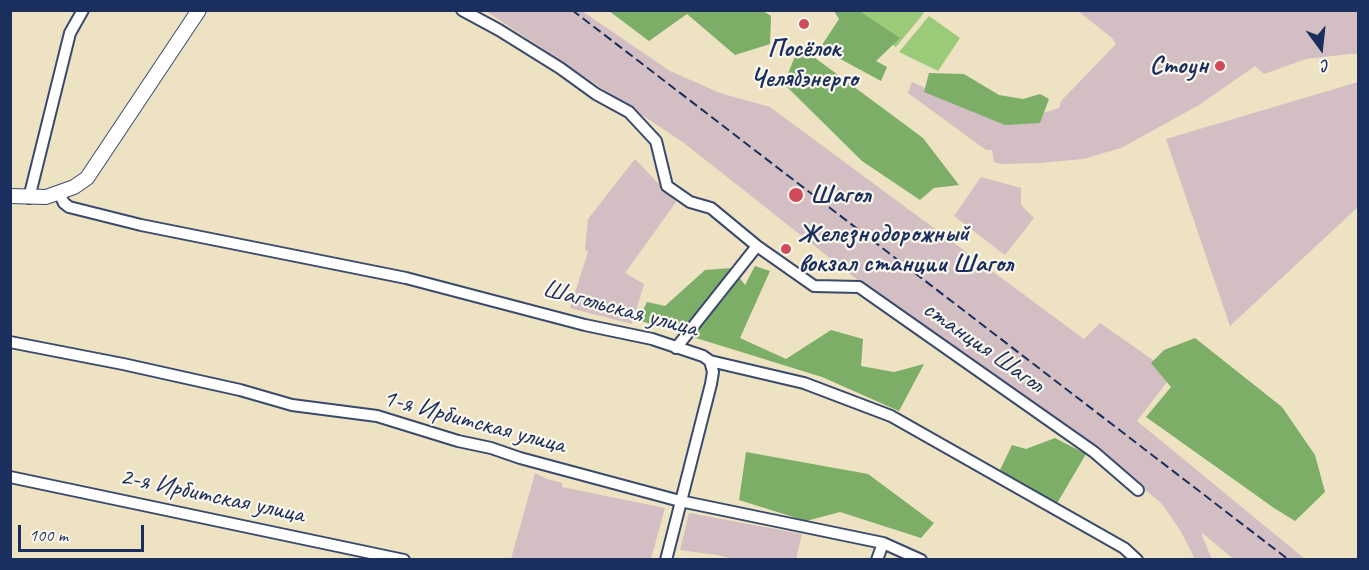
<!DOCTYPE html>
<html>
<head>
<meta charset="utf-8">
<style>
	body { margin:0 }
	#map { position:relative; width:1369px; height:570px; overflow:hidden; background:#ede2c2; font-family:Caveat,sans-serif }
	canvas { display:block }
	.frame { position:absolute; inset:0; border:12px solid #1b2f5e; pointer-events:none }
	.north { position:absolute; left:1291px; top:18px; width:60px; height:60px; -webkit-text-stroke:4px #fbf7ec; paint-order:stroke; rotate:165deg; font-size:16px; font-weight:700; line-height:24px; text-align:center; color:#1b2f5e }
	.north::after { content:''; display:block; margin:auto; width:21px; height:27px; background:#1b2f5e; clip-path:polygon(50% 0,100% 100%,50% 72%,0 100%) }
	.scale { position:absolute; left:18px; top:525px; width:126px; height:27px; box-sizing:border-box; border:3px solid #1b2f5e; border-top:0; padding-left:8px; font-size:18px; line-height:21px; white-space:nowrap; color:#1b2f5e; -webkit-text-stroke:4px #fbf7ec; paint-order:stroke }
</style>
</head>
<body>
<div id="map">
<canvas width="1369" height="570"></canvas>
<div class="frame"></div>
<div class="north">С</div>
<div class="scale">100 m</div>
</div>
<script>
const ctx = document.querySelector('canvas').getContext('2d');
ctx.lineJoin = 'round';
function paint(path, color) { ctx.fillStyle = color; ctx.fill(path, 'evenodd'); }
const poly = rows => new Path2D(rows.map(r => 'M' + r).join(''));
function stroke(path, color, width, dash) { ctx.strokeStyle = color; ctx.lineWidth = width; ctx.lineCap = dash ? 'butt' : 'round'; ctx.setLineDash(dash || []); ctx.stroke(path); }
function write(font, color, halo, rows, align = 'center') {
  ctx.font = font + ' Caveat,sans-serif'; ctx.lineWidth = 4.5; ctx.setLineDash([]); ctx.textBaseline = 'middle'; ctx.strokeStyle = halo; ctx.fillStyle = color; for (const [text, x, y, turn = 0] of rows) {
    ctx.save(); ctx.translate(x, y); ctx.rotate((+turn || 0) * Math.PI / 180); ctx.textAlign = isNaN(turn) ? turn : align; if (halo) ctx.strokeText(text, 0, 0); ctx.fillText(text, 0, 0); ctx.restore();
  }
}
paint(poly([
	[486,11,582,11,670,71,720,93,770,107,1084,339,1100,323,1173,374,1137,421,1305,559,1234,559,1202,533,1202,536,1212,559,1195,559,1180,530,1162,504,1111,461,883,300,684,143],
	[1078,11,1358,11,1358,54,1349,54,1306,59,1264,74,1255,66,1199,105,1121,148,1083,159,1039,163,1002,164,994,162,992,150,986,150,908,93,912,82,982,113,1037,115,1059,108,1061,101,1116,44,1112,38],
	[1358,82,1358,207,1230,326,1166,139],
	[635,159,676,202,625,273,644,284,632,324,570,308,588,252,585,249,588,219],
	[981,177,1021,188,1021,205,1034,218,1005,255,954,216],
	[535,473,547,479,562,483,562,487,665,508,651,559,511,559],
	[689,513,802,534,796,559,734,559,718,555,680,550]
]), '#d2bec3');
paint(poly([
	[920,10,924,13,896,47,845,11],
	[929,16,960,38,938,71,899,52]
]), '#9bca78');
paint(poly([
	[609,11,763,11,771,16,770,44,735,55,687,14,649,41],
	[834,11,859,11,900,38,876,61,887,67,881,81,820,48,839,19],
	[799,46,923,138,959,185,934,188,920,200,862,161,784,84],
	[929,73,964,74,999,95,1023,99,1040,94,1049,99,1040,123,1005,125,924,92],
	[755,266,770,271,740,338,786,359,831,330,863,339,861,366,894,372,924,364,899,411,822,377,638,320,647,302,665,306,705,270,732,268,745,285],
	[1195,338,1282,407,1315,455,1325,492,1295,521,1274,508,1146,417,1171,387,1151,363,1164,350],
	[1055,438,1086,454,1056,505,1000,470,1012,445,1026,449],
	[746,452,868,474,934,523,921,538,840,512,806,521,739,500]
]), '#7cae68');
const minor = poly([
	[462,10,499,30,560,68,596,94,629,112,656,141,667,186,690,202,711,208,757,246,814,286,859,287,1094,452,1138,490],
	[59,193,64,203,69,207,141,225,406,278,585,325,652,339,703,356,710,361,804,383,891,416,1124,548,1137,560],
	[29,198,70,33,83,10],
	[10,342,123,364,240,390,292,405,377,416,458,441,491,448,520,458,680,501,883,543,921,560],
	[676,348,757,246],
	[10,477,404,560],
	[666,560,711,384,713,372,710,361],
	[877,560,883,543]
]);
const major = poly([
	[10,196,46,197,74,187,87,178,199,10]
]);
stroke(minor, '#3a4a6d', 14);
stroke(major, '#3a4a6d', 16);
stroke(minor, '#fff', 10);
stroke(major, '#fff', 14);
stroke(poly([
	[572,10,1289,560]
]), '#1b2f5e', 2, [9, 4.5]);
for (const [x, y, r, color] of [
	[804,24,6,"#d1495b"],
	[1220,66,6,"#d1495b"],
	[796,195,8,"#d1495b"],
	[786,249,6,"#d1495b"]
]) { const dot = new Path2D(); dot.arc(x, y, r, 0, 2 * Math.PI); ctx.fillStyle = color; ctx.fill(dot); stroke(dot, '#fbf7ec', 2); }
write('bold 26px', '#1b2f5e', '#fbf7ec', [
	["Посёлок",804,49,"center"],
	["Челябэнерго",804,79,"center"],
	["Стоун",1208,66,"right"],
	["Шагол",810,195],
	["Железнодорожный",798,234],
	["вокзал станции Шагол",798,264]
], 'left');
write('26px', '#1b2f5e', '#fbf7ec', [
	["Шагольская улица",620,309,15],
	["станция Шагол",983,347,35],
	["1-я Ирбитская улица",474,422,15],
	["2-я Ирбитская улица",212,496,12]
]);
</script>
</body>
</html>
